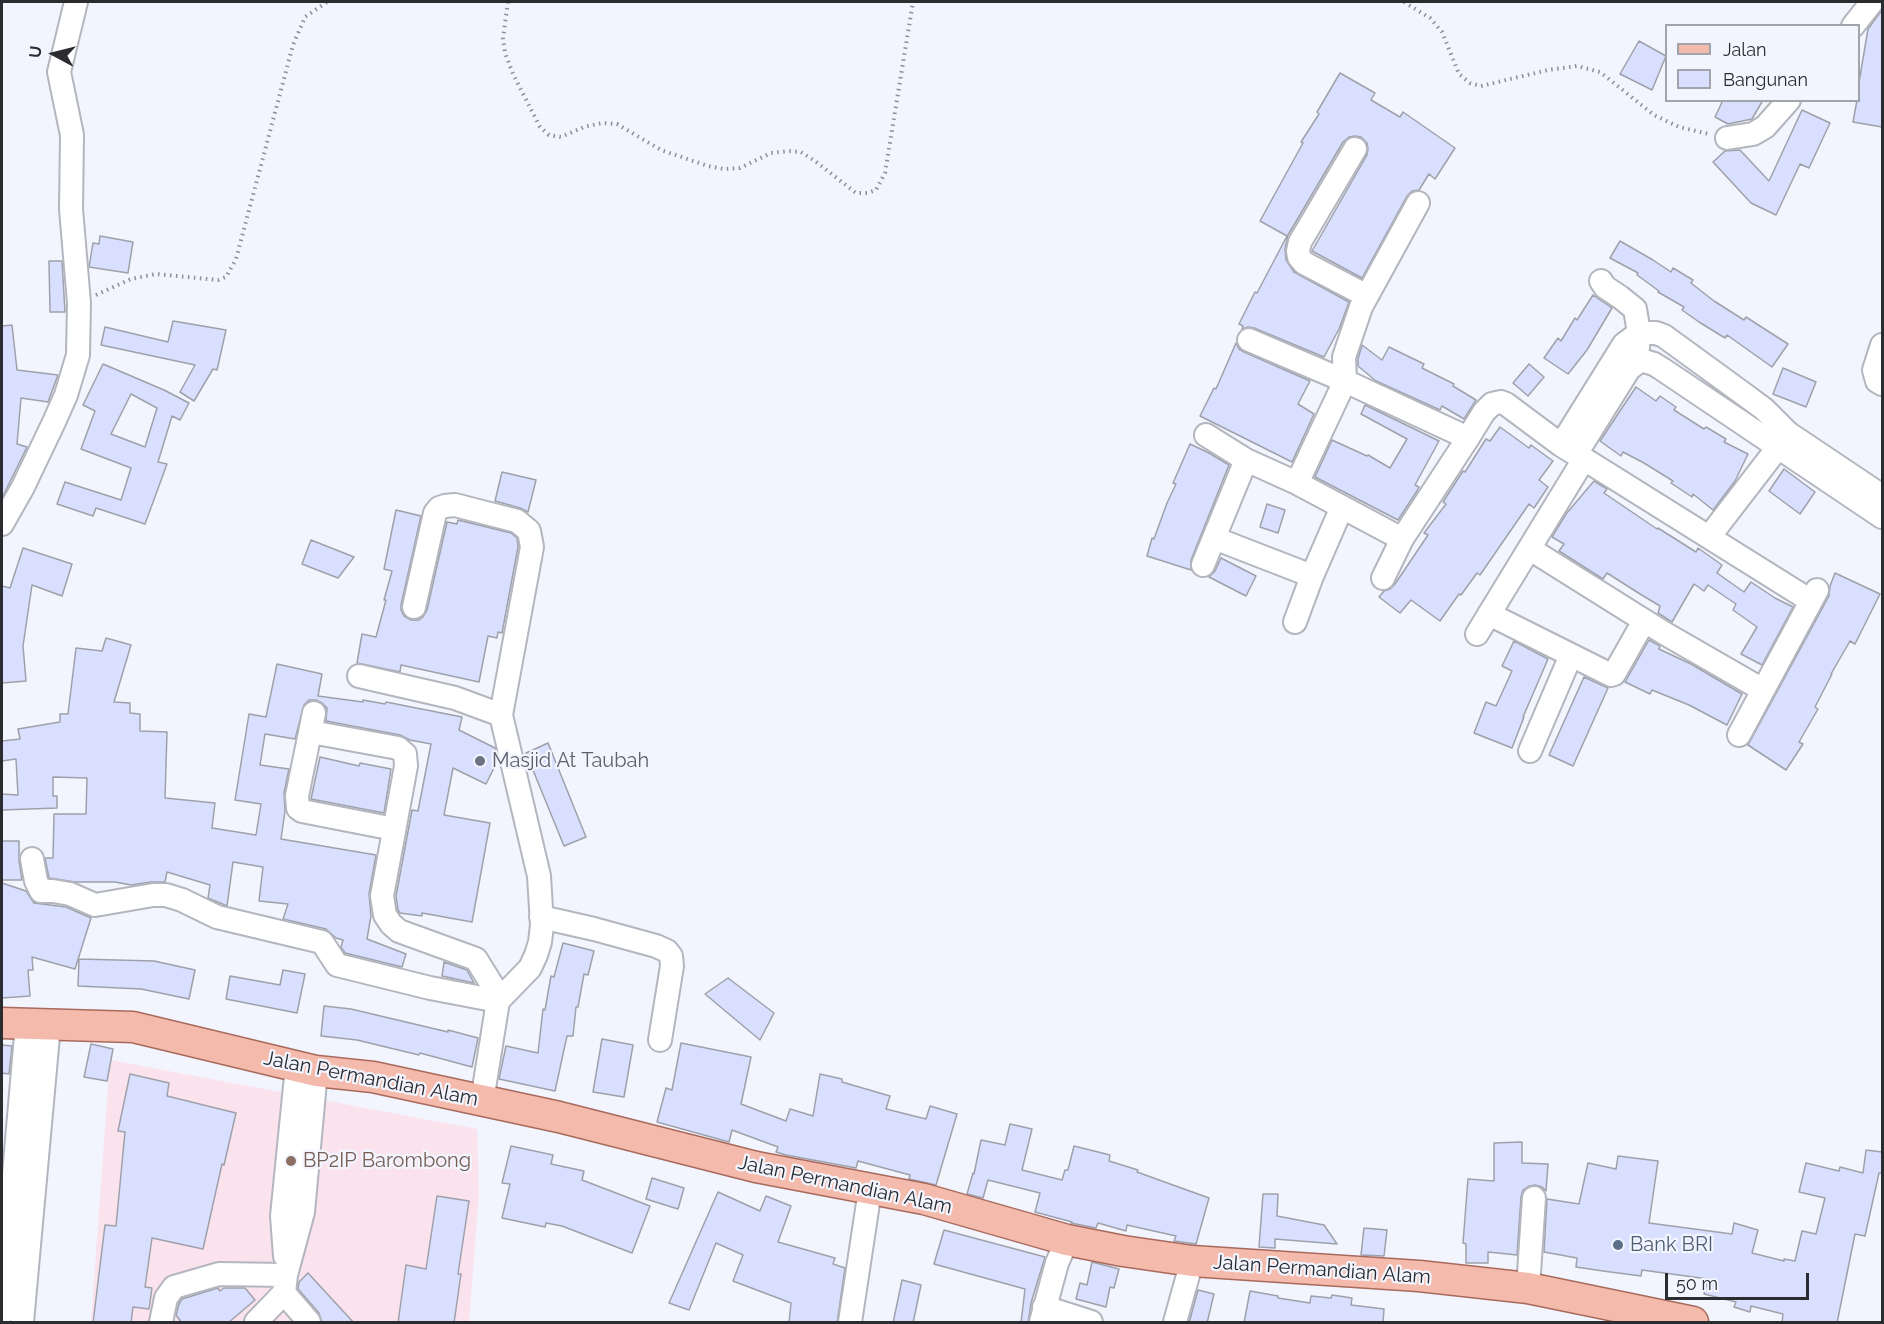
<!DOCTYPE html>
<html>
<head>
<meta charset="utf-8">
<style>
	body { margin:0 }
	#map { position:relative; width:1884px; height:1324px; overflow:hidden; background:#f2f4fe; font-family:Raleway,sans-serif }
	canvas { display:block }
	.frame { position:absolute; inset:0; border:3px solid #2b2c30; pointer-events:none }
	.legend { position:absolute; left:1665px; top:24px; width:195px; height:78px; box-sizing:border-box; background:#f2f4fe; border:2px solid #a2a4ac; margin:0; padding:8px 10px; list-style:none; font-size:18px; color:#2b2c30 }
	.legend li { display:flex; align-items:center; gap:12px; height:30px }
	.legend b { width:30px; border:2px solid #a2a4ac }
	.north { position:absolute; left:24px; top:24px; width:60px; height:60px; -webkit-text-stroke:4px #f2f4fe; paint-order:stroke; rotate:277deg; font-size:16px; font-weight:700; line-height:24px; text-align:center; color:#2b2c30 }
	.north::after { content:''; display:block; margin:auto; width:21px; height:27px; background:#2b2c30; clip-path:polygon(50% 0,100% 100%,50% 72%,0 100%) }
	.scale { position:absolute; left:1665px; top:1273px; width:144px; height:27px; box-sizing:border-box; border:3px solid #2b2c30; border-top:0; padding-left:8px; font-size:18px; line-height:21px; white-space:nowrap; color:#2b2c30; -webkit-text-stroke:4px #f2f4fe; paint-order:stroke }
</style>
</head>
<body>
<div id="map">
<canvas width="1884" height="1324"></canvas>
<div class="frame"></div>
<ul class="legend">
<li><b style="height:8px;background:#f4baab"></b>Jalan</li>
<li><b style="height:16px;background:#d9dfff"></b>Bangunan</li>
</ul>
<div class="north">U</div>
<div class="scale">50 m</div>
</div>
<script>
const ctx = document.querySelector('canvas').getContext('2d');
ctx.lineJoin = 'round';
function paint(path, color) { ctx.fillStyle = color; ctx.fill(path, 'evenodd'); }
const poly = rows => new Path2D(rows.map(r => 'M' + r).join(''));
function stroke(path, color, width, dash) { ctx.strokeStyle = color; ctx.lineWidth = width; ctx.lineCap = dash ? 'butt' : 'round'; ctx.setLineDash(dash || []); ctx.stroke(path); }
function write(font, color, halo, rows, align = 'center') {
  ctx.font = font + ' Raleway,sans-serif'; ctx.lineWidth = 4.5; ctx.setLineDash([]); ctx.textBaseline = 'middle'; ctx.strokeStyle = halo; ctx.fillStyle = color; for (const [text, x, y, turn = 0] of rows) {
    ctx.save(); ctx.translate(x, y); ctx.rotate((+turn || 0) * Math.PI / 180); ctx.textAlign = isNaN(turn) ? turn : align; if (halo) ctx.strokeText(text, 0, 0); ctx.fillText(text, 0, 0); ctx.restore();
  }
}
paint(poly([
	[110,1060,477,1129,479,1193,469,1322,91,1322]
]), '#fbe3ee');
const building = poly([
	[1882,10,1882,127,1853,122,1857,100,1858,100,1858,88,1868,29,1882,10],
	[1639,41,1666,56,1652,90,1620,74,1639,41],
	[1340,73,1375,93,1371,100,1400,117,1403,112,1455,148,1435,179,1429,174,1419,190,1412,191,1407,196,1362,278,1312,251,1367,155,1368,149,1367,143,1361,137,1355,136,1349,137,1343,142,1288,235,1285,249,1286,260,1294,272,1349,302,1339,329,1324,357,1254,328,1248,327,1242,329,1243,326,1239,324,1255,292,1257,293,1287,236,1260,221,1303,143,1301,142,1319,114,1317,112,1340,73],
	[1723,100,1763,100,1752,119,1728,124,1715,117,1723,100],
	[1802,110,1830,123,1809,168,1800,164,1776,215,1751,203,1713,162,1725,151,1740,150,1769,181,1802,110],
	[100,236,133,242,128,273,89,267,93,243,99,244,100,236],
	[1620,241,1653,260,1671,272,1673,268,1693,280,1691,283,1714,301,1744,320,1746,317,1788,344,1772,367,1727,335,1725,338,1699,322,1682,310,1684,307,1658,292,1659,291,1637,275,1638,273,1610,258,1620,241],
	[49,261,62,261,65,312,50,312,49,261],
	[1593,295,1612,308,1587,350,1568,374,1544,358,1558,338,1561,341,1575,318,1577,320,1593,295],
	[173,321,226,330,217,370,213,369,194,401,180,392,195,365,101,345,105,327,168,342,173,321],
	[12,325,17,370,58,375,48,402,21,398,17,444,27,447,2,498,2,326,12,325],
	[1236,343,1239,349,1244,352,1310,381,1298,404,1314,414,1292,462,1200,416,1214,388,1216,389,1236,343],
	[1362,345,1382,360,1389,347,1424,364,1422,368,1454,384,1453,386,1476,400,1464,419,1442,406,1440,410,1376,381,1358,366,1358,359,1362,345],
	[103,364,164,390,189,403,180,420,172,416,158,462,167,464,145,524,96,508,93,516,57,504,65,482,121,500,131,468,81,449,95,411,83,405,103,364],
	[131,394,157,408,145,447,111,434,131,394],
	[1529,364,1544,377,1528,396,1513,383,1529,364],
	[1783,368,1816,382,1806,407,1773,394,1783,368],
	[1636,387,1656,401,1660,396,1676,407,1674,410,1704,429,1706,427,1726,439,1724,442,1748,454,1735,481,1713,510,1693,494,1692,497,1671,483,1673,481,1644,463,1623,452,1621,456,1600,441,1636,387],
	[1365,405,1439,441,1415,485,1419,487,1417,491,1398,520,1315,477,1332,440,1367,456,1368,455,1390,468,1407,439,1361,414,1365,405],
	[1500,427,1529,448,1531,445,1553,461,1539,480,1548,487,1534,508,1529,504,1480,575,1477,573,1461,595,1459,594,1440,621,1411,600,1400,613,1379,597,1384,591,1390,589,1395,584,1428,535,1424,533,1446,504,1443,502,1463,471,1465,472,1486,439,1490,441,1500,427],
	[1190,444,1209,453,1229,465,1191,560,1191,570,1147,556,1152,538,1154,539,1167,503,1176,484,1173,483,1190,444],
	[1784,469,1815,492,1800,514,1769,491,1784,469],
	[502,472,536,480,528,512,520,508,495,501,502,472],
	[1594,481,1607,489,1604,493,1657,529,1658,528,1696,552,1698,548,1722,565,1717,573,1744,592,1751,582,1775,598,1793,607,1762,665,1741,654,1757,627,1733,610,1736,604,1708,585,1704,591,1694,584,1672,622,1658,613,1660,606,1640,594,1607,573,1603,579,1559,551,1564,544,1552,537,1566,514,1594,481],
	[1267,504,1285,510,1278,533,1260,527,1267,504],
	[396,510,421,516,401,605,401,610,404,616,411,620,419,620,423,617,427,610,447,522,457,524,458,520,511,533,517,538,518,547,502,633,498,632,497,638,488,636,479,682,401,665,400,672,357,663,362,634,376,637,386,600,384,600,392,571,384,569,396,510],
	[311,540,354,557,338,578,302,564,311,540],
	[23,548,72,564,62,596,32,585,23,646,26,681,2,683,2,586,10,588,23,548],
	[1221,558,1256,576,1246,596,1209,577,1215,571,1221,558],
	[1835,573,1880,594,1855,644,1850,641,1831,674,1832,674,1815,707,1818,709,1799,742,1803,744,1786,770,1748,745,1829,596,1830,586,1835,573],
	[106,638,131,645,114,702,130,703,130,713,140,714,140,731,167,732,165,798,215,803,212,828,256,835,261,804,235,800,249,714,266,717,277,664,322,674,318,696,363,702,363,700,385,704,386,702,462,717,459,730,495,748,498,760,486,784,453,768,444,815,490,823,472,922,422,913,422,916,400,913,398,910,396,896,412,810,418,811,431,744,410,740,400,735,326,721,327,708,322,703,316,700,309,700,304,705,295,739,265,734,260,765,289,769,284,793,285,811,281,839,376,855,369,894,371,916,367,939,406,954,402,967,345,953,341,947,343,940,336,938,326,929,283,919,288,904,259,901,263,867,233,862,227,906,208,898,210,885,167,872,165,882,151,882,131,885,115,882,75,882,49,878,45,858,53,858,54,814,86,814,87,778,53,777,53,796,57,796,57,808,2,810,2,794,18,795,16,759,2,761,2,741,20,739,18,729,60,722,60,714,68,714,76,648,102,651,106,638],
	[1649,640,1660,646,1659,649,1691,664,1742,694,1727,725,1689,705,1652,690,1650,694,1625,682,1649,640],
	[1514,641,1548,659,1523,717,1524,717,1512,748,1474,733,1486,702,1496,706,1512,671,1502,666,1514,641],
	[1584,677,1608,688,1573,766,1549,755,1584,677],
	[548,743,586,837,564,846,526,753,548,743],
	[320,757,359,766,360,763,391,769,384,813,311,799,320,757],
	[2,841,19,841,19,861,22,880,2,880,2,841],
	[2,883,26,891,34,903,66,907,91,918,75,969,32,957,33,970,28,970,30,996,2,998,2,883],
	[563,943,594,951,588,975,584,974,578,1007,576,1007,573,1036,567,1036,555,1091,499,1079,506,1046,538,1053,543,1009,545,1010,551,976,554,977,563,943],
	[79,959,154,961,195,970,189,999,141,989,78,986,79,959],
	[444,962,467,970,474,983,442,976,444,962],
	[283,970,305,974,297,1013,226,999,230,976,280,985,283,970],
	[728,978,774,1013,760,1040,705,994,728,978],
	[324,1006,351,1009,448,1032,448,1030,478,1038,472,1067,420,1053,419,1055,357,1040,321,1036,324,1006],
	[602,1039,633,1045,624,1097,593,1092,602,1039],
	[681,1043,751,1057,741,1104,786,1121,790,1109,813,1116,820,1074,842,1079,842,1082,890,1096,886,1109,926,1119,930,1106,957,1114,936,1185,909,1179,910,1175,858,1161,856,1168,786,1155,776,1152,778,1147,732,1130,729,1142,657,1122,666,1088,672,1090,681,1043],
	[91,1044,113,1049,107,1081,84,1077,91,1044],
	[2,1045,12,1046,9,1074,2,1073,2,1045],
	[130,1074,169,1083,167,1096,236,1113,224,1165,222,1164,203,1249,152,1238,145,1287,152,1288,149,1309,133,1307,131,1323,93,1323,105,1225,116,1226,125,1132,118,1131,130,1074],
	[1010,1124,1032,1129,1022,1170,1062,1180,1065,1170,1068,1170,1074,1146,1110,1155,1109,1161,1138,1170,1137,1172,1209,1198,1196,1244,1174,1241,1176,1236,1127,1225,1126,1231,1098,1223,1096,1228,1071,1223,1072,1222,1035,1212,1040,1193,988,1180,983,1198,967,1194,973,1173,974,1174,981,1140,1005,1145,1010,1124],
	[1522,1142,1522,1163,1548,1164,1546,1191,1542,1187,1535,1185,1529,1186,1523,1190,1521,1197,1517,1255,1488,1252,1488,1263,1466,1263,1466,1244,1463,1243,1468,1179,1494,1181,1494,1143,1522,1142],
	[511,1146,553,1155,551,1164,584,1171,582,1180,650,1206,632,1253,562,1226,546,1223,545,1227,502,1218,510,1184,502,1183,511,1146],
	[1866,1150,1882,1152,1882,1173,1879,1173,1865,1236,1855,1234,1837,1323,1782,1323,1783,1314,1751,1306,1750,1312,1734,1307,1736,1302,1704,1294,1708,1279,1642,1270,1641,1276,1603,1271,1576,1267,1577,1258,1544,1252,1547,1199,1579,1204,1588,1163,1616,1169,1618,1156,1658,1161,1649,1223,1732,1234,1734,1223,1758,1230,1752,1253,1784,1261,1784,1259,1795,1261,1802,1231,1816,1234,1825,1198,1799,1192,1806,1163,1839,1171,1840,1167,1863,1173,1866,1150],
	[652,1178,684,1188,678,1209,646,1199,652,1178],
	[718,1192,760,1211,766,1196,791,1206,778,1242,835,1258,833,1264,845,1268,837,1323,789,1323,791,1303,733,1281,743,1255,716,1243,689,1310,669,1303,718,1192],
	[1263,1194,1278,1194,1277,1216,1324,1225,1337,1244,1275,1239,1275,1248,1259,1247,1263,1194],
	[437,1196,469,1201,458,1274,461,1274,454,1323,398,1323,406,1265,426,1269,437,1196],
	[1364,1228,1387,1230,1384,1256,1361,1255,1364,1228],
	[944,1230,1045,1257,1031,1303,1028,1323,1021,1323,1025,1289,934,1264,944,1230],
	[1092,1262,1119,1269,1114,1288,1110,1287,1106,1307,1076,1299,1080,1283,1087,1285,1092,1262],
	[308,1273,354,1323,322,1323,319,1313,298,1289,299,1282,308,1273],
	[902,1280,921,1285,913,1323,893,1323,902,1280],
	[218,1288,220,1291,224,1288,245,1288,255,1300,228,1323,182,1323,176,1315,179,1304,182,1299,218,1288],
	[1198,1290,1214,1294,1207,1323,1189,1323,1198,1290],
	[1250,1291,1278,1296,1278,1298,1310,1303,1311,1296,1331,1298,1332,1295,1352,1298,1351,1305,1384,1309,1383,1323,1244,1323,1250,1291]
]);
paint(building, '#d9dfff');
stroke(building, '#9fa1aa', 1.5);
const minor = poly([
	[1853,26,1872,2],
	[1727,138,1753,134,1765,127,1789,100],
	[1355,149,1300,242,1298,251,1299,257,1304,263,1367,296],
	[1601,281,1605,287,1620,297,1635,309,1639,333,1638,348],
	[1249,340,1345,381,1468,438,1402,539,1383,578],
	[1882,345,1874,370,1877,381,1882,384],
	[1206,435,1246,460,1297,483,1402,539],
	[1468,438,1484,412,1492,404,1501,402,1506,404,1561,445,1584,459,1477,634],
	[1561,445,1624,344,1639,333,1656,333,1664,336,1745,395,1764,409,1788,433,1882,496],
	[1576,454,1629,369,1638,362,1644,361,1654,364,1662,369,1882,517],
	[1584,459,1811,601],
	[1246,460,1214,538,1312,576],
	[1297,483,1345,381,1344,357,1361,307,1418,203],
	[2,524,23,487,54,422,66,395,78,355,79,303,71,209,72,135,59,72,76,2],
	[1709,537,1786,437],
	[1530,549,1664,633,1763,690],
	[1203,565,1214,538],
	[414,607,435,513,439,508,445,506,455,505,517,521,529,531,532,547,501,715],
	[1489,614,1611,675,1614,674,1644,621],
	[1295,622,1312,576,1342,507],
	[314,713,297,796,298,808,302,811,394,829],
	[311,732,398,748,405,754,406,766,382,896,385,915,391,924,399,931,476,959,494,988,498,1001,482,1101],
	[1739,735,1817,590],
	[1530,751,1571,655],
	[32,859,36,881,41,891,53,891,70,894,95,905,153,895,166,895,182,900,217,917,322,942,337,965,430,988,498,1001,530,968,536,955,540,942,542,925,539,876,501,715,455,698,359,676],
	[541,917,594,929,656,946,667,951,671,956,672,966,660,1040],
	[285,1256,282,1216,297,1066],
	[1528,1288,1534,1198],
	[1044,1307,1091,1322],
	[2,1313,27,1024],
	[22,1322,49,1025],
	[161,1322,166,1298,174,1287,219,1274,286,1275],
	[256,1322,284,1293],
	[309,1322,284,1293,286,1275,303,1212,316,1071],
	[850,1322,870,1190],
	[1041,1322,1057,1263,1067,1240],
	[1175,1322,1192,1261]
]);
const major = poly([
	[2,1023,133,1027,316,1071,373,1077,559,1117,756,1167,924,1199,1067,1240,1123,1251,1192,1261,1419,1276,1528,1288,1693,1322]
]);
stroke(minor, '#b4b6bf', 26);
stroke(major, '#a86a5c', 33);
stroke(poly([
	[508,2,503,38,505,53,513,74,540,127,549,135,561,137,584,127,602,123,617,124,661,150,708,166,724,169,740,168,771,153,789,151,801,152,815,161,856,193,867,193,876,190,885,173,913,2],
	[1404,2,1430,18,1442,32,1459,74,1470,83,1481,86,1548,70,1577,66,1600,72,1654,115,1679,127,1709,134],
	[96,295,131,279,156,274,218,280,226,277,236,259,293,45,305,17,327,2]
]), '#8d8f96', 4, [1.5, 4.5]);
stroke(minor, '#fff', 22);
stroke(major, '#f4baab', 30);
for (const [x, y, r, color] of [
	[480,761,6,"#6b7280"],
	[291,1161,6,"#8d6e63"],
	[1618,1245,6,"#5c6f8a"]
]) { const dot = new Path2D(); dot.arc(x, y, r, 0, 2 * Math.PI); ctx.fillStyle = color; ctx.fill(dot); stroke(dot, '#f2f4fe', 2); }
write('20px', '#5b616d', '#f2f4fe', [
	["Masjid At Taubah",492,761]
], 'left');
write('20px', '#2b2c30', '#f2f4fe', [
	["Jalan Permandian Alam",371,1079,11],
	["Jalan Permandian Alam",845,1185,12],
	["Jalan Permandian Alam",1322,1270,4]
]);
write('20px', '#785e54', '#f2f4fe', [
	["BP2IP Barombong",303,1161]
], 'left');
write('20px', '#4e5e75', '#f2f4fe', [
	["Bank BRI",1630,1245]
], 'left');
</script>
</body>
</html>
